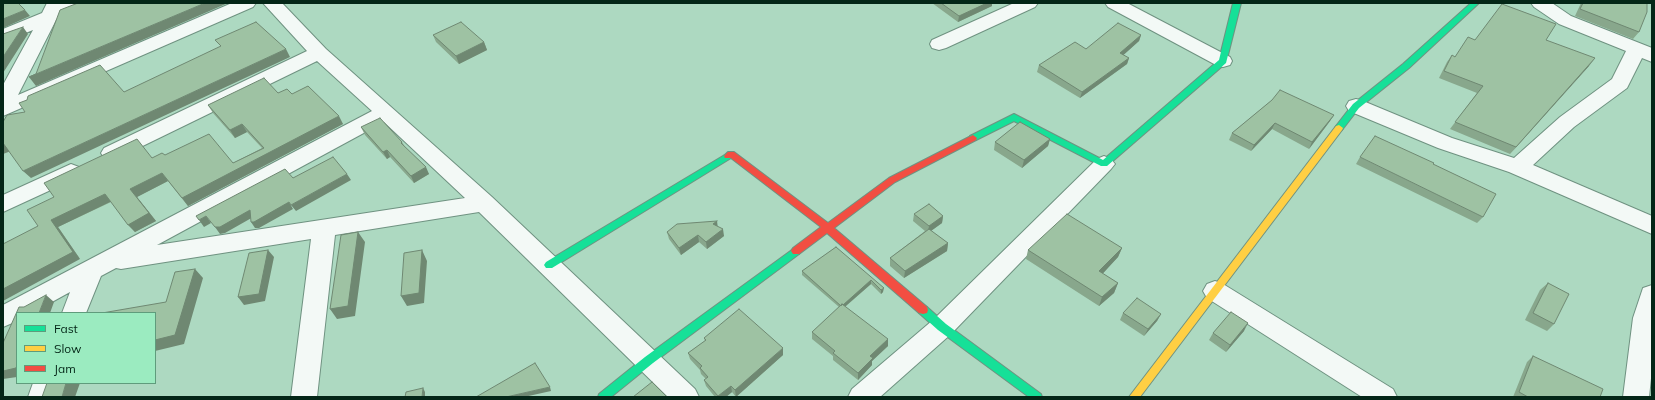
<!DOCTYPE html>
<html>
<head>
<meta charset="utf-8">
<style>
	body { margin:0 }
	#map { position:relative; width:1655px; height:400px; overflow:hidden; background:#add9c1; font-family:Mulish,sans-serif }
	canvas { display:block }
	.frame { position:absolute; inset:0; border:4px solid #042617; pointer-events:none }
	.legend { position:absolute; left:16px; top:312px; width:140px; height:72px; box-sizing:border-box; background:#9bebc0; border:1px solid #5f9c7c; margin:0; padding:5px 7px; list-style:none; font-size:12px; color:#042617 }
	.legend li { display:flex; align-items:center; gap:8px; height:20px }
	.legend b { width:20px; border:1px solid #5f9c7c }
</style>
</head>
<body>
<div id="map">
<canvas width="1655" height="400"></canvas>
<div class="frame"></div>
<ul class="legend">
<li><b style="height:5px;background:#16e098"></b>Fast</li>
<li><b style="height:5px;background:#ffcf43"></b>Slow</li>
<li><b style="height:5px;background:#f24e42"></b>Jam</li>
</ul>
</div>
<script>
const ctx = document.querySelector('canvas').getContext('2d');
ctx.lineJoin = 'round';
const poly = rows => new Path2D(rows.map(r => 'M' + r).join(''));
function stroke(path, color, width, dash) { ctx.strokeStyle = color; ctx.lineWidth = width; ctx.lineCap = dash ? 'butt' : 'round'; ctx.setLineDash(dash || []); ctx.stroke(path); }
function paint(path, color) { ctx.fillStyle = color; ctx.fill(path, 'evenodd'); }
const street = poly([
	[47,3,91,3,88,7,56,20,18,95,232,3,256,3,253,7,3,116,3,85,33,30,3,42,3,29,42,13,47,3],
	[263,3,282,3,326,49,492,197,695,389,699,397,668,397,479,212,335,235,317,397,291,397,311,239,121,269,116,268,101,276,86,313,62,313,70,292,32,313,17,313,17,321,3,327,3,305,372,111,317,61,118,158,111,160,104,158,101,153,104,148,307,51,263,3],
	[384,122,465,198,157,245,384,122],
	[1014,3,1038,3,1035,7,946,48,939,50,932,48,930,44,932,40,1014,3],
	[1105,3,1127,3,1230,57,1232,61,1230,65,1223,67,1216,65,1108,7,1105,3],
	[1531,3,1552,3,1571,16,1652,48,1652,62,1642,58,1627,88,1574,127,1533,165,1652,216,1652,234,1509,172,1438,148,1349,111,1346,106,1349,101,1356,99,1363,101,1452,138,1514,158,1560,117,1612,79,1626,51,1559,24,1534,7,1531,3],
	[1104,156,1111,159,1115,164,1111,169,951,334,880,397,848,397,852,389,933,320,1097,159,1104,156],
	[71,164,79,167,82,172,79,177,3,212,3,195,71,164],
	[1215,281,1223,284,1393,389,1397,397,1362,397,1207,298,1203,291,1207,284,1215,281],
	[1652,285,1652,369,1649,397,1623,397,1633,318,1643,288,1652,285],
	[33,383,59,383,54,397,28,397,33,383]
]);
const fast = poly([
	[1233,3,1241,3,1226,63,1107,166,1101,166,1014,121,976,140,970,140,969,138,970,136,1014,114,1103,160,1219,60,1233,3],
	[1471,3,1479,3,1409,68,1359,108,1342,130,1336,130,1335,128,1336,126,1353,104,1403,64,1471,3],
	[728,153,731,154,732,156,731,158,552,268,546,268,544,265,546,262,728,153],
	[796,247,799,248,801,251,799,254,653,363,611,397,598,397,599,394,645,357,796,247],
	[923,306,927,307,946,324,1041,394,1042,397,1029,397,938,330,919,313,918,310,919,307,923,306]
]);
const slow = poly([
	[1339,125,1343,128,1342,130,1140,397,1129,397,1336,126,1339,125]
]);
const jam = poly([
	[973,135,977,138,976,140,895,182,834,228,927,307,928,310,927,313,923,314,919,313,827,233,799,254,793,254,791,251,793,248,821,227,731,158,725,158,724,156,728,152,734,152,828,223,889,178,973,135]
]);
stroke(street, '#6f9281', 2);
stroke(fast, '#6f9281', 2);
stroke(slow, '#6f9281', 2);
stroke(jam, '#6f9281', 2);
paint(street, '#f3f9f6');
paint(fast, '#16e098');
paint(slow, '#ffcf43');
paint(jam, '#f24e42');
paint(poly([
	[932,3,992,3,992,6,958,22],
	[1581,3,1647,3,1639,32,1633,39,1575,16],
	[433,35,484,42,487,50,459,64,436,42],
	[1141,35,1139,41,1123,55,1129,58,1127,64,1080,98,1037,72,1039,65,1086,49],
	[1475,40,1546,40,1589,66,1510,154,1450,129,1477,93,1439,78,1447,62,1452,55,1455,57],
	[278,93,292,94,343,124,188,206,168,181,137,197,156,221,135,232,111,202,58,227,80,259,38,226,152,158,165,155,233,163,262,148,247,132,235,138,213,113,208,105],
	[1272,100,1334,115,1330,121,1309,149,1272,129,1251,151,1229,140,1232,133],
	[361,127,402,142,405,147,429,174,414,183,390,157,387,159,365,135],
	[1050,139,1048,146,1022,168,994,150,995,142],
	[1360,157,1483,217,1477,223,1356,164],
	[914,214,943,216,942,223,931,231,948,243,947,251,904,278,890,266,890,258,925,231,913,221],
	[717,221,717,226,724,236,707,249,699,242,681,255,669,239,667,232],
	[836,247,883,292,881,294,871,284,845,307,888,346,872,361,872,365,858,380,833,360,833,356,812,339,812,332,839,307,802,275,802,271],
	[1122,248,1118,257,1102,274,1118,283,1114,293,1099,306,1026,259,1028,250],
	[1548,283,1554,324,1547,331,1525,320,1540,290],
	[1123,313,1161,314,1157,321,1144,336,1120,320],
	[1244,331,1226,352,1209,340,1213,333],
	[704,338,783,355,736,397,732,392,726,397,715,397,706,386,704,380,706,379,701,374,700,370,690,359,688,353,705,341],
	[1533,356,1600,397,1513,397,1527,362]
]), '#88a78c');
paint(poly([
	[205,3,228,3,36,86,29,77],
	[987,3,992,3,992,6,958,22,959,16],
	[25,10,30,16,3,28,3,19],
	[23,27,28,34,3,73,3,57],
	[1141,35,1139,41,1118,60,1120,53],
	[484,42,487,50,459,64,456,56],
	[286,49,290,57,31,178,23,171],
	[1129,58,1127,64,1080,98,1082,92],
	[1595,58,1589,66,1510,154,1516,147],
	[1334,115,1330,121,1309,149,1312,142],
	[339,116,343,124,188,206,182,198],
	[1275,123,1272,129,1251,151,1254,145],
	[242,124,247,132,235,138,230,130],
	[1050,139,1048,146,1022,168,1024,160],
	[3,143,11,151,3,154],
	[387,150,390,157,387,159,383,152],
	[426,167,429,174,414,183,411,176],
	[162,173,168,181,137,197,156,221,135,232,128,225,130,189],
	[347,174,351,180,296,211,291,205],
	[105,194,112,201,58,227,80,259,3,301,3,289,51,220],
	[289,202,293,209,259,228,255,228,251,222],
	[250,210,255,216,225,233,220,234,215,227],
	[206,216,211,223,204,227,199,220],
	[943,216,942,223,928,233,929,226],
	[717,221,718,229,713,224],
	[723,229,724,236,707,249,706,242],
	[358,232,365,242,355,316,337,319,330,309],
	[698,235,699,242,681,255,679,248],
	[948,243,947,251,904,278,905,271],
	[1122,248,1118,257,1096,281,1099,271],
	[268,250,274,257,265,301,244,305,238,297],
	[422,250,427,261,424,303,407,306,401,296],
	[195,269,203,278,184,344,155,351,155,340],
	[871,280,871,284,841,310,841,306],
	[1118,283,1114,293,1099,306,1102,297],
	[884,288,883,292,881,294,881,290],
	[46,295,54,302,50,313,39,313],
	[1161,314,1157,321,1144,336,1148,329],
	[1248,323,1244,331,1226,352,1230,345],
	[888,339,888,346,872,361,872,365,858,380,858,373,870,356],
	[783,348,783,355,736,397,735,390],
	[17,365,17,377,3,379,3,371],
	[66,383,82,383,80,383,75,397,62,397],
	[731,386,732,392,726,397,719,397,718,396],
	[550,387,551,391,524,397,506,397],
	[423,388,425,392,425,397,422,397]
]), '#6f8872');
const building = poly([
	[3,3,18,3,25,10,3,19,3,3],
	[78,3,205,3,29,77,36,74,60,10,78,3],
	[941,3,987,3,959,16,941,3],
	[1583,3,1647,3,1647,12,1639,32,1580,9,1583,3],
	[1502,4,1556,24,1546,40,1595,58,1516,147,1455,122,1483,86,1444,71,1452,55,1455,57,1468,37,1475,40,1502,4],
	[256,22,286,49,23,171,3,143,3,122,7,115,25,112,19,103,27,100,28,96,100,65,124,92,221,46,215,40,256,22],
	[461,22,484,42,456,56,433,35,461,22],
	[1118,23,1141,35,1120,53,1129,58,1082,92,1039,65,1075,42,1086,49,1118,23],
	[23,27,3,57,3,34,23,27],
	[264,78,278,93,287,89,292,94,308,86,339,116,182,198,162,173,130,189,149,213,128,225,105,194,51,220,73,252,3,289,3,244,38,226,27,210,54,197,44,183,137,139,152,158,162,153,165,155,209,134,233,163,264,148,242,124,230,130,208,105,264,78],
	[1280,90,1334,115,1312,142,1275,123,1254,145,1232,133,1272,100,1280,90],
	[380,118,402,142,401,143,426,167,411,176,387,150,383,152,361,127,380,118],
	[1020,122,1050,139,1024,160,995,142,1020,122],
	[1375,136,1434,163,1433,164,1496,194,1483,217,1360,157,1375,136],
	[333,157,347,174,291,205,289,202,254,222,251,222,250,210,220,227,215,227,206,216,199,220,196,216,285,169,293,178,333,157],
	[929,204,943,216,929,226,914,214,929,204],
	[1067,214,1122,248,1099,271,1118,283,1102,297,1028,250,1067,214],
	[717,221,713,224,723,229,706,242,698,235,679,248,667,232,677,224,717,221],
	[929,229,948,243,905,271,890,258,929,229],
	[358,232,348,306,330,309,341,235,358,232],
	[836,247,884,288,881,290,871,280,843,305,842,304,841,306,802,271,836,247],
	[268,250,259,294,238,297,249,253,268,250],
	[422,250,419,293,401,296,404,253,422,250],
	[195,269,175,335,155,340,155,313,102,313,166,302,175,272,195,269],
	[1548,283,1569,294,1554,324,1533,313,1548,283],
	[46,295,39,313,17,313,17,365,16,368,3,371,3,343,19,307,24,307,46,295],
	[1137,298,1161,314,1148,329,1123,313,1137,298],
	[842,304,888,339,870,356,873,358,858,373,833,353,835,351,812,332,842,304],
	[739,309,783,348,735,390,731,386,718,396,704,380,708,377,700,368,702,366,688,353,706,340,704,338,739,309],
	[1231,312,1248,323,1230,345,1213,333,1231,312],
	[1533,356,1603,389,1600,397,1528,397,1519,392,1533,356],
	[535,363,550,387,506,397,476,397,535,363],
	[652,382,667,397,633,397,652,382],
	[47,383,66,383,62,397,42,397,47,383],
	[423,388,422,397,405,397,406,392,423,388]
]);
paint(building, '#9ec2a3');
stroke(building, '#6f8872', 1);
</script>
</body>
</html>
